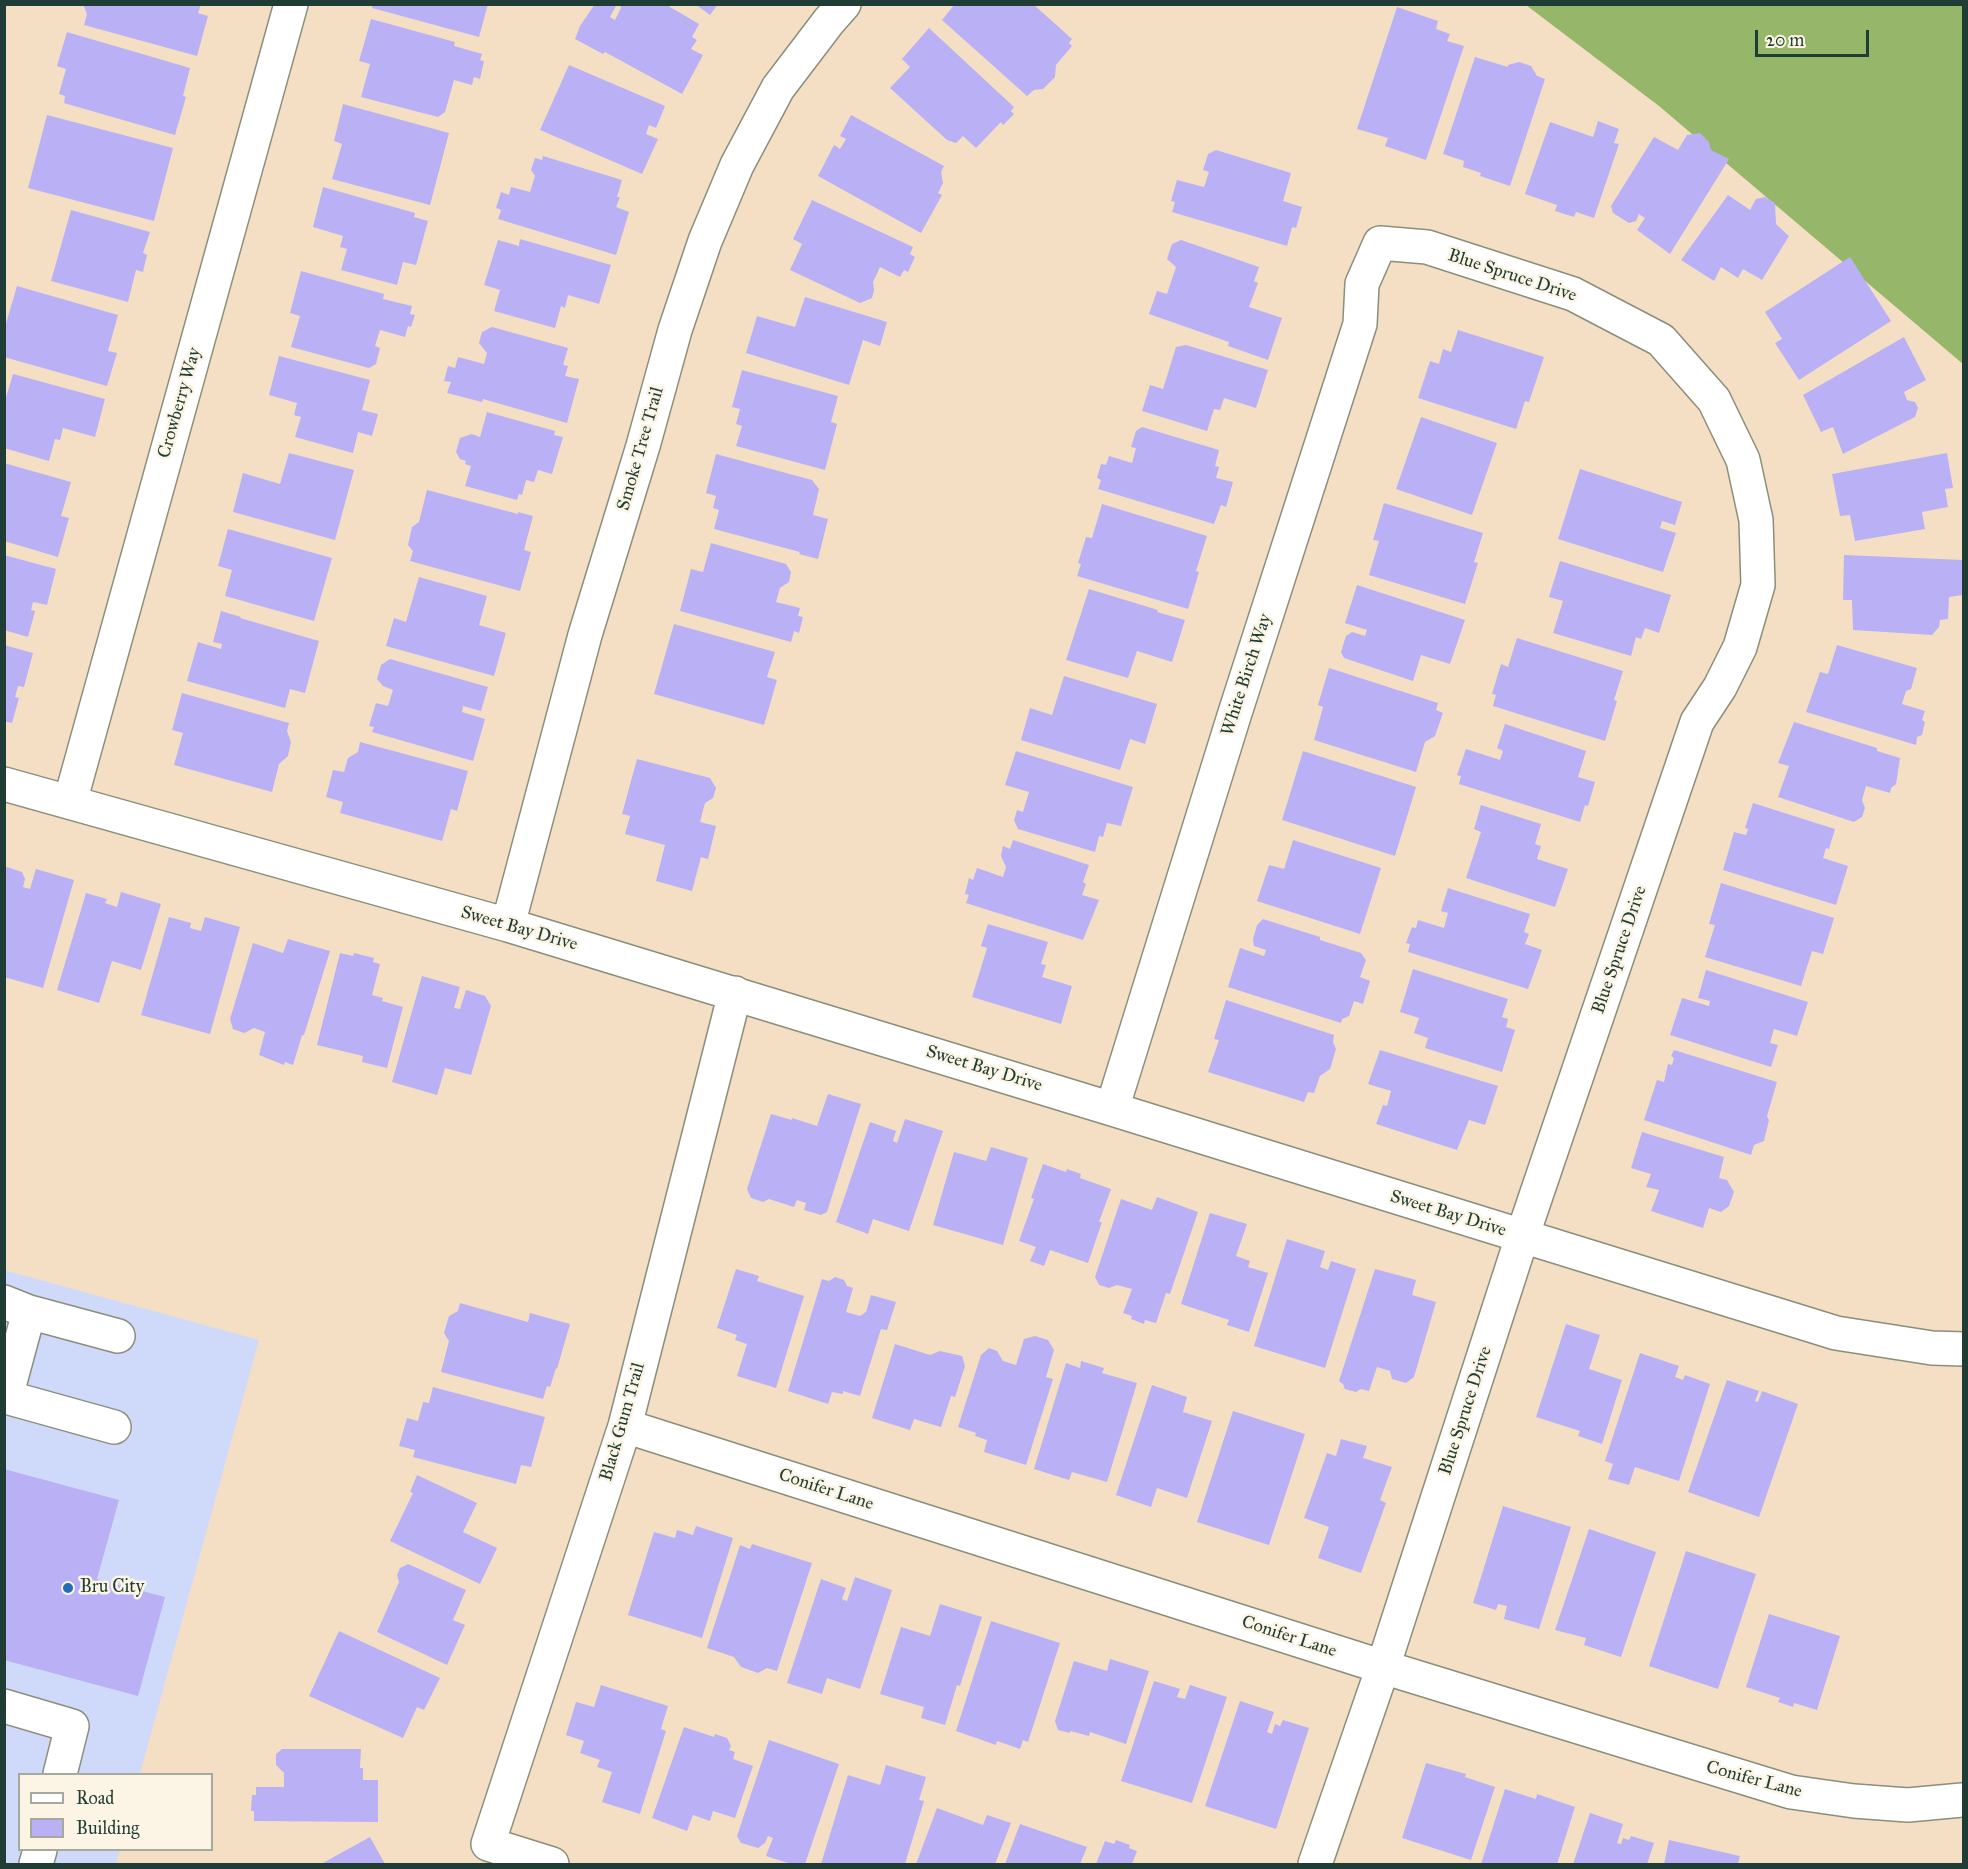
<!DOCTYPE html>
<html>
<head>
<meta charset="utf-8">
<style>
	body { margin:0 }
	#map { position:relative; width:1968px; height:1869px; overflow:hidden; background:#f5dfc4; font-family:"IM FELL Great Primer",serif }
	canvas { display:block }
	.frame { position:absolute; inset:0; border:6px solid #1f3d34; pointer-events:none }
	.legend { position:absolute; left:18px; top:1773px; width:195px; height:78px; box-sizing:border-box; background:#fcf5e5; border:2px solid #a4ab9e; margin:0; padding:8px 10px; list-style:none; font-size:18px; color:#1f3d34 }
	.legend li { display:flex; align-items:center; gap:12px; height:30px }
	.legend b { width:30px; border:2px solid #a4ab9e }
	.scale { position:absolute; left:1755px; top:30px; width:114px; height:27px; box-sizing:border-box; border:3px solid #1f3d34; border-top:0; padding-left:8px; font-size:18px; line-height:21px; white-space:nowrap; color:#1f3d34; -webkit-text-stroke:4px #fcf5e5; paint-order:stroke }
</style>
</head>
<body>
<div id="map">
<canvas width="1968" height="1869"></canvas>
<div class="frame"></div>
<ul class="legend">
<li><b style="height:8px;background:#fff"></b>Road</li>
<li><b style="height:16px;background:#bab0f6"></b>Building</li>
</ul>
<div class="scale">20 m</div>
</div>
<script>
const ctx = document.querySelector('canvas').getContext('2d');
ctx.lineJoin = 'round';
function paint(path, color) { ctx.fillStyle = color; ctx.fill(path, 'evenodd'); }
const poly = rows => new Path2D(rows.map(r => 'M' + r).join(''));
function stroke(path, color, width, dash) { ctx.strokeStyle = color; ctx.lineWidth = width; ctx.lineCap = dash ? 'butt' : 'round'; ctx.setLineDash(dash || []); ctx.stroke(path); }
function write(font, color, halo, rows, align = 'center') {
  ctx.font = font + ' "IM FELL Great Primer",serif'; ctx.lineWidth = 5; ctx.setLineDash([]); ctx.textBaseline = 'middle'; ctx.strokeStyle = halo; ctx.fillStyle = color; for (const [text, x, y, turn = 0] of rows) {
    ctx.save(); ctx.translate(x, y); ctx.rotate((+turn || 0) * Math.PI / 180); ctx.textAlign = isNaN(turn) ? turn : align; if (halo) ctx.strokeText(text, 0, 0); ctx.fillText(text, 0, 0); ctx.restore();
  }
}
paint(poly([
	[4,1270,259,1340,140,1774,20,1774,20,1850,120,1850,116,1864,5,1864]
]), '#cfdafa');
paint(poly([
	[1526,5,1963,5,1963,364,1659,106]
]), '#96b66a');
paint(poly([
	[83,4,201,4,198,13,208,16,197,56,84,25,87,14],
	[373,4,488,4,479,37,372,8],
	[595,4,617,4,610,17,615,20,621,8,620,4,665,4,699,24,692,37,697,40,691,49,703,55,682,94,605,52,603,54,575,39,580,26],
	[695,4,718,4,710,15],
	[955,4,1033,4,1072,39,1069,43,1072,46,1056,65,1055,77,1043,89,1034,90,1027,96,942,20],
	[1397,7,1438,21,1436,29,1450,34,1447,41,1464,46,1426,160,1385,146,1388,138,1357,129],
	[371,19,455,42,454,46,482,54,480,60,484,61,480,79,474,77,472,85,454,80,445,112,438,117,361,97,370,64,359,61],
	[929,28,1014,107,1011,111,1014,114,1003,125,1001,122,976,148,963,136,956,143,947,140,890,88,910,67,902,59],
	[67,32,190,68,183,96,186,97,175,135,64,103,65,96,59,94,66,69,57,66],
	[1475,57,1508,67,1508,65,1519,62,1531,66,1537,76,1545,79,1510,186,1480,176,1481,173,1463,167,1464,161,1443,154],
	[569,65,665,106,656,128,649,125,646,134,658,139,642,174,540,130],
	[343,104,449,133,430,205,332,179,342,144,334,141],
	[47,115,173,148,154,221,28,188],
	[851,115,944,166,941,172,943,183,938,193,942,195,921,233,818,176,834,145,840,149,846,139,840,136],
	[1598,121,1619,129,1614,143,1619,144,1594,218,1576,212,1574,217,1555,211,1557,205,1525,194,1550,122,1593,137],
	[1700,133,1709,142,1711,150,1729,159,1670,254,1637,230,1645,218,1639,214,1636,221,1629,223,1613,213,1611,206,1654,137,1678,150,1687,135],
	[1216,150,1291,173,1283,201,1302,207,1296,228,1292,227,1287,246,1172,212,1175,202,1171,201,1177,180,1204,187,1209,172,1203,170,1208,154],
	[543,156,622,180,617,197,620,197,616,207,629,212,616,255,498,219,501,210,496,208,501,192,509,195,511,187,530,192,535,176,531,170,535,158,542,160],
	[323,187,415,213,414,217,428,221,416,265,403,262,397,285,341,270,347,249,340,247,343,236,313,227],
	[1728,195,1750,210,1756,199,1765,197,1775,203,1776,224,1789,236,1762,280,1743,269,1738,278,1721,267,1714,281,1681,260],
	[812,200,913,247,910,254,915,257,908,272,904,270,900,277,880,267,873,282,874,290,872,298,860,303,790,270,802,244,793,239],
	[71,210,150,232,143,253,147,255,143,272,136,270,128,302,51,281],
	[520,239,611,265,599,304,568,295,565,308,561,306,555,328,494,311,500,290,484,285,498,240,519,246],
	[1181,240,1259,267,1254,281,1258,283,1249,307,1282,318,1268,360,1228,346,1229,342,1149,314,1157,291,1167,294,1176,267,1167,259,1172,244],
	[1850,257,1891,321,1799,380,1775,343,1782,339,1765,312],
	[301,271,384,294,383,299,412,306,410,314,415,315,411,327,408,326,405,337,380,330,375,346,380,348,376,364,369,368,291,347,300,316,290,313],
	[17,286,118,315,108,351,117,353,107,386,4,357,4,330],
	[805,297,887,322,880,346,863,340,849,385,746,353,757,316,795,327],
	[492,327,568,348,563,365,568,366,565,376,579,379,567,423,483,399,482,402,447,393,451,382,444,381,448,366,455,368,458,357,484,364,487,353,479,343,482,332],
	[1458,330,1544,357,1529,402,1525,401,1516,429,1418,398,1430,361,1439,364,1443,349,1451,352],
	[1904,337,1926,380,1904,392,1907,400,1915,402,1918,408,1915,417,1843,454,1833,427,1821,432,1803,395],
	[1186,345,1268,370,1256,408,1224,398,1220,410,1214,409,1207,431,1142,411,1150,385,1163,389,1176,347],
	[279,356,370,380,362,410,378,414,372,436,358,432,353,453,295,437,301,417,294,415,297,403,269,395],
	[742,370,838,396,831,422,837,424,825,470,736,446,742,426,736,424,740,409,732,407],
	[13,374,105,399,95,437,63,428,60,440,55,439,49,461,4,448,4,404],
	[487,412,555,431,554,435,563,437,552,474,538,470,534,482,526,480,522,495,519,494,517,500,465,486,471,466,465,464,466,461,460,459,456,452,460,438,472,434,480,437],
	[1421,417,1497,443,1472,515,1396,489],
	[1142,427,1219,450,1215,466,1219,467,1216,478,1233,482,1226,507,1221,505,1214,524,1098,489,1101,480,1097,478,1101,464,1106,465,1109,456,1132,463,1136,448,1131,447,1136,431],
	[289,453,354,470,335,540,233,512,243,473,280,484],
	[1947,453,1953,488,1945,489,1948,507,1922,512,1925,529,1855,541,1850,515,1840,516,1832,474],
	[716,454,812,480,819,489,813,515,828,519,818,559,799,554,800,552,714,529,719,510,713,508,716,496,706,493],
	[4,463,71,482,61,516,69,518,58,557,4,541],
	[1580,469,1682,502,1675,525,1662,521,1660,528,1676,533,1663,572,1558,539],
	[427,490,518,514,518,512,533,516,524,550,531,552,520,591,410,561,413,551,408,545,412,527,419,522],
	[1384,503,1483,533,1474,562,1478,563,1465,604,1369,575,1379,541,1373,540],
	[1102,504,1207,536,1196,571,1199,572,1188,609,1077,576,1081,564,1078,563,1086,537,1092,538],
	[228,529,332,558,314,621,225,596,232,570,218,566],
	[711,543,786,564,791,572,789,582,780,588,776,602,800,608,798,616,803,617,799,633,794,631,791,642,680,611,691,569,703,572],
	[4,555,56,569,47,605,33,602,31,610,35,611,28,637,4,630],
	[1844,555,1963,560,1962,595,1949,597,1948,619,1940,620,1939,627,1932,635,1853,630,1852,600,1843,600],
	[1560,561,1671,595,1659,633,1645,628,1641,639,1636,637,1631,656,1553,633,1563,601,1549,597],
	[419,577,487,596,479,625,506,633,494,676,386,646,394,618,406,622],
	[1357,585,1465,620,1450,664,1421,655,1413,681,1344,658,1341,652,1346,636,1352,632,1365,636,1367,630,1345,623],
	[1089,589,1158,610,1157,612,1185,620,1172,662,1137,651,1128,678,1066,660],
	[221,611,241,617,240,618,319,641,305,693,290,689,285,708,187,681,198,642,221,649,222,644,213,642],
	[674,624,775,652,767,677,777,680,764,725,654,694],
	[1517,638,1623,671,1614,700,1617,701,1605,741,1493,706,1496,695,1492,694,1501,664,1508,667],
	[4,645,33,653,24,687,18,686,15,697,19,698,12,723,4,721],
	[1837,645,1917,668,1911,689,1906,691,1902,704,1925,711,1922,720,1925,722,1922,735,1917,737,1916,745,1806,712,1820,672,1828,674],
	[390,659,488,687,481,711,463,706,462,712,485,719,473,761,372,732,374,727,369,726,376,703,388,706,393,690,383,686,377,679,381,665],
	[1329,668,1438,703,1436,710,1443,713,1435,736,1425,742,1416,772,1314,740,1323,707,1318,705],
	[1064,676,1157,704,1145,744,1130,739,1120,770,1021,740,1030,708,1052,715],
	[182,693,289,723,287,731,291,742,288,756,279,764,272,792,174,765,183,733,172,730],
	[1794,722,1877,748,1877,751,1900,758,1896,784,1891,788,1890,793,1866,786,1862,800,1865,808,1862,817,1854,822,1778,797,1789,766,1778,763],
	[1505,724,1586,751,1578,777,1595,782,1588,806,1585,805,1580,822,1459,784,1461,776,1457,775,1466,749,1500,760,1503,751,1497,748],
	[360,742,468,771,457,811,451,809,442,841,340,813,343,802,326,797,333,770,344,772,348,758,358,752],
	[1016,751,1133,787,1121,826,1107,823,1103,837,1099,836,1095,852,1018,829,1014,820,1017,810,1023,812,1029,792,1005,785],
	[1303,751,1416,787,1395,856,1282,820],
	[637,759,710,778,716,788,713,798,705,803,700,822,716,826,708,859,701,857,692,891,656,881,665,845,625,834,630,816,622,814],
	[1753,803,1835,829,1829,849,1826,848,1823,858,1848,866,1836,905,1723,870,1734,832,1746,835,1748,829,1745,828],
	[1481,805,1541,824,1535,844,1541,846,1537,859,1568,869,1555,907,1466,878,1481,832,1474,829],
	[1013,840,1089,865,1083,882,1086,884,1082,895,1099,900,1083,940,966,903,969,895,965,894,969,878,973,880,977,868,1003,877,1006,867,1001,856,1003,846,1010,849],
	[1293,840,1381,868,1360,934,1257,901,1269,865,1284,869],
	[7,867,22,872,25,879,23,887,30,889,36,869,74,880,43,988,4,977,6,947,4,947,4,869],
	[1721,883,1834,918,1823,954,1812,951,1801,986,1705,957,1715,925,1709,924],
	[1448,888,1530,914,1524,932,1529,934,1525,944,1542,950,1528,989,1408,952,1410,944,1406,943,1412,927,1416,928,1418,920,1444,928,1448,913,1441,911],
	[121,892,161,904,141,970,112,961,99,1003,57,990,86,893,107,899,105,903,117,907],
	[169,917,191,923,190,928,201,931,205,917,240,927,210,1034,141,1015],
	[1263,919,1320,937,1320,940,1361,953,1366,960,1360,977,1370,981,1363,1004,1354,1001,1349,1016,1342,1019,1341,1023,1228,987,1240,948,1264,956,1266,950,1254,946,1253,939,1257,925],
	[988,924,1048,942,1041,964,1046,965,1042,977,1072,986,1061,1024,972,997,987,948,981,946],
	[288,939,330,951,304,1035,302,1035,293,1065,285,1062,284,1065,259,1055,265,1032,254,1028,244,1033,233,1029,230,1019,253,943,283,953],
	[340,953,353,956,354,953,374,958,373,962,380,964,372,995,383,998,382,1001,403,1007,387,1068,362,1062,363,1056,317,1045],
	[1413,969,1508,999,1502,1017,1508,1019,1506,1027,1515,1030,1502,1072,1425,1048,1428,1038,1414,1033,1419,1018,1400,1012],
	[1706,970,1808,1002,1797,1036,1774,1029,1770,1043,1778,1045,1771,1067,1670,1035,1682,998,1709,1006,1710,1001,1698,998],
	[422,976,460,987,454,1008,460,1009,466,990,485,996,491,1006,471,1075,445,1068,437,1095,392,1082],
	[1226,1000,1334,1035,1333,1042,1336,1049,1330,1069,1320,1076,1314,1093,1308,1092,1304,1102,1208,1072,1219,1040,1214,1039],
	[1380,1050,1498,1086,1485,1125,1469,1120,1457,1150,1376,1124,1383,1105,1387,1106,1391,1091,1368,1084],
	[1674,1050,1777,1082,1767,1116,1769,1120,1764,1141,1754,1145,1751,1155,1644,1120,1657,1080,1664,1082,1668,1064,1672,1065,1674,1058,1671,1056],
	[828,1094,861,1104,827,1212,821,1215,804,1210,806,1203,797,1200,794,1207,769,1199,763,1202,751,1198,747,1189,771,1114,792,1120,792,1118,817,1126],
	[905,1119,943,1131,909,1231,873,1219,868,1234,836,1222,870,1122,896,1131,893,1141,897,1143],
	[1642,1132,1724,1157,1719,1178,1727,1180,1734,1192,1729,1206,1721,1212,1709,1208,1703,1228,1651,1211,1659,1190,1646,1187,1651,1174,1631,1168],
	[991,1147,1028,1158,1003,1245,933,1225,954,1152,986,1161],
	[1043,1164,1066,1172,1067,1169,1081,1174,1080,1178,1111,1189,1099,1222,1102,1222,1088,1263,1050,1250,1044,1266,1030,1261,1036,1247,1019,1241,1034,1199,1031,1198],
	[1157,1197,1198,1212,1170,1294,1166,1293,1156,1323,1145,1320,1144,1324,1131,1319,1132,1316,1123,1313,1132,1289,1117,1285,1109,1288,1099,1285,1095,1277,1121,1199,1152,1210],
	[1210,1213,1247,1224,1236,1256,1250,1261,1248,1267,1268,1273,1249,1332,1227,1325,1229,1320,1181,1304],
	[1287,1239,1325,1251,1320,1267,1328,1270,1331,1261,1356,1269,1325,1368,1254,1346],
	[736,1269,759,1276,757,1281,804,1296,776,1388,737,1376,747,1344,735,1340,737,1335,717,1328],
	[1375,1269,1416,1280,1412,1295,1436,1302,1414,1377,1406,1383,1392,1379,1390,1371,1377,1367,1369,1391,1361,1389,1356,1392,1345,1389,1343,1384,1339,1381],
	[835,1277,844,1280,847,1286,853,1288,846,1312,860,1316,866,1312,871,1295,896,1302,887,1330,881,1329,860,1396,843,1391,843,1394,832,1392,828,1404,788,1391,822,1279,829,1281],
	[460,1303,528,1322,530,1313,570,1324,557,1369,556,1368,550,1387,547,1386,543,1399,441,1372,449,1341,444,1333,449,1316,458,1311],
	[1566,1324,1600,1335,1589,1369,1622,1380,1602,1444,1578,1436,1580,1431,1536,1417],
	[1035,1336,1048,1340,1054,1350,1046,1377,1053,1379,1026,1465,984,1452,987,1440,975,1436,976,1433,958,1427,981,1355,989,1348,997,1351,1003,1361,1016,1365,1024,1339],
	[895,1344,930,1355,940,1351,962,1356,965,1366,955,1397,951,1396,941,1427,914,1419,910,1430,872,1418],
	[1640,1353,1679,1366,1675,1377,1683,1380,1685,1375,1710,1384,1679,1481,1635,1467,1629,1485,1608,1479,1613,1464,1605,1461],
	[1081,1361,1104,1368,1102,1373,1137,1383,1107,1482,1072,1472,1069,1480,1034,1469,1066,1363,1080,1368],
	[1727,1380,1759,1391,1755,1401,1758,1402,1762,1391,1798,1404,1759,1517,1688,1492],
	[1152,1385,1187,1397,1183,1412,1212,1421,1187,1498,1157,1488,1151,1507,1116,1495],
	[433,1387,545,1417,531,1467,521,1465,516,1484,413,1457,415,1450,399,1446,407,1418,418,1421,423,1402,429,1403],
	[1233,1411,1305,1434,1269,1545,1197,1522],
	[1341,1439,1367,1446,1363,1458,1392,1467,1380,1500,1386,1503,1361,1573,1318,1558,1329,1527,1304,1518,1327,1453,1336,1456],
	[4,1469,119,1500,97,1579,165,1597,138,1696,4,1660],
	[417,1475,477,1503,463,1532,497,1548,480,1584,390,1541,413,1493,410,1492],
	[1503,1506,1571,1527,1539,1629,1504,1619,1507,1606,1498,1604,1496,1610,1473,1603],
	[696,1526,733,1538,702,1638,628,1615,654,1532,675,1538,677,1530,693,1535],
	[1589,1529,1656,1552,1621,1657,1584,1645,1586,1638,1555,1630],
	[752,1544,812,1563,777,1671,767,1668,758,1673,741,1667,734,1657,707,1648,740,1545,750,1549],
	[1686,1551,1756,1574,1718,1689,1649,1666],
	[408,1564,466,1590,453,1620,465,1625,447,1665,377,1632,399,1582,397,1575,400,1568],
	[855,1577,892,1590,860,1689,827,1678,822,1694,787,1683,821,1579,846,1588,842,1599,847,1601],
	[940,1604,982,1617,960,1686,957,1685,945,1725,921,1718,924,1707,880,1694,901,1627,930,1636],
	[1769,1614,1840,1636,1817,1710,1794,1703,1793,1707,1778,1702,1780,1698,1746,1687],
	[991,1621,1060,1643,1028,1742,1023,1740,1020,1749,997,1741,996,1745,956,1731],
	[339,1631,440,1678,424,1710,417,1707,403,1738,309,1696],
	[1110,1659,1149,1671,1126,1744,1090,1732,1089,1736,1070,1731,1070,1733,1058,1730,1055,1721,1074,1661,1107,1671],
	[1154,1681,1180,1689,1177,1697,1185,1699,1190,1685,1227,1697,1192,1803,1121,1781],
	[601,1685,668,1706,661,1729,666,1731,640,1814,602,1802,612,1772,597,1767,600,1760,580,1753,584,1741,566,1735,576,1702,594,1707],
	[1240,1701,1274,1712,1267,1732,1272,1734,1275,1724,1280,1726,1283,1720,1309,1728,1276,1829,1205,1806],
	[684,1727,714,1737,715,1734,727,1738,731,1746,729,1750,735,1752,733,1759,753,1766,735,1818,713,1811,710,1821,693,1815,687,1831,652,1818],
	[769,1740,839,1764,805,1864,791,1864,766,1856,773,1838,768,1836,765,1843,758,1848,741,1843,737,1836],
	[282,1749,361,1749,360,1768,363,1768,363,1780,378,1780,378,1822,254,1821,254,1811,251,1811,252,1795,256,1795,256,1787,284,1787,284,1773,276,1765,276,1754],
	[1426,1763,1466,1774,1465,1777,1495,1787,1471,1860,1402,1838],
	[886,1765,926,1777,919,1800,924,1801,905,1864,821,1864,848,1775,880,1785],
	[1505,1789,1536,1799,1537,1794,1575,1807,1557,1864,1481,1864],
	[937,1808,983,1825,987,1815,1011,1823,995,1864,916,1864],
	[1590,1813,1623,1824,1617,1843,1621,1844,1623,1838,1629,1840,1631,1836,1654,1843,1647,1864,1573,1864],
	[1020,1824,1087,1847,1080,1864,1005,1864],
	[370,1837,385,1864,321,1864],
	[1116,1840,1130,1845,1129,1848,1137,1851,1132,1864,1096,1864,1105,1841,1114,1844],
	[1669,1840,1740,1856,1738,1864,1664,1864]
]), '#bab0f6');
const minor = poly([
	[4,784,508,925,1112,1109,1836,1333,1932,1348,1964,1349],
	[70,802,291,4],
	[508,925,585,635,643,446,675,330,705,241,737,165,778,88,829,21,844,4],
	[1112,1109,1234,716,1360,324,1362,284,1380,243,1427,247,1573,294,1661,340,1714,400,1743,460,1756,520,1758,585,1740,647,1720,687,1697,722,1522,1237,1383,1667,1315,1864],
	[4,1302,29,1312,118,1336],
	[29,1312,6,1397,114,1427],
	[625,1426,1383,1667,1791,1792,1854,1801,1908,1805,1962,1800],
	[4,1706,72,1726,60,1774],
	[36,1864,40,1850],
	[552,1864,488,1844,625,1426,735,993]
]);
stroke(minor, '#8a8e7c', 36);
stroke(minor, '#fff', 33);
for (const [x, y, r, color] of [
	[68,1588,6,"#1f6fb2"]
]) { const dot = new Path2D(); dot.arc(x, y, r, 0, 2 * Math.PI); ctx.fillStyle = color; ctx.fill(dot); stroke(dot, '#fcf5e5', 2); }
write('18px', '#1f3d34', '#fcf5e5', [
	["Blue Spruce Drive",1512,276,18],
	["Crowberry Way",180,403,-74],
	["Smoke Tree Trail",641,449,-74],
	["White Birch Way",1247,675,-72],
	["Sweet Bay Drive",519,929,16],
	["Blue Spruce Drive",1620,950,-71],
	["Sweet Bay Drive",984,1069,17],
	["Sweet Bay Drive",1448,1214,17],
	["Blue Spruce Drive",1466,1411,-72],
	["Black Gum Trail",623,1422,-74],
	["Conifer Lane",826,1490,18],
	["Conifer Lane",1289,1637,18],
	["Conifer Lane",1754,1780,15]
]);
write('18px', '#1f3d34', '#fcf5e5', [
	["Bru City",80,1588]
], 'left');
</script>
</body>
</html>
